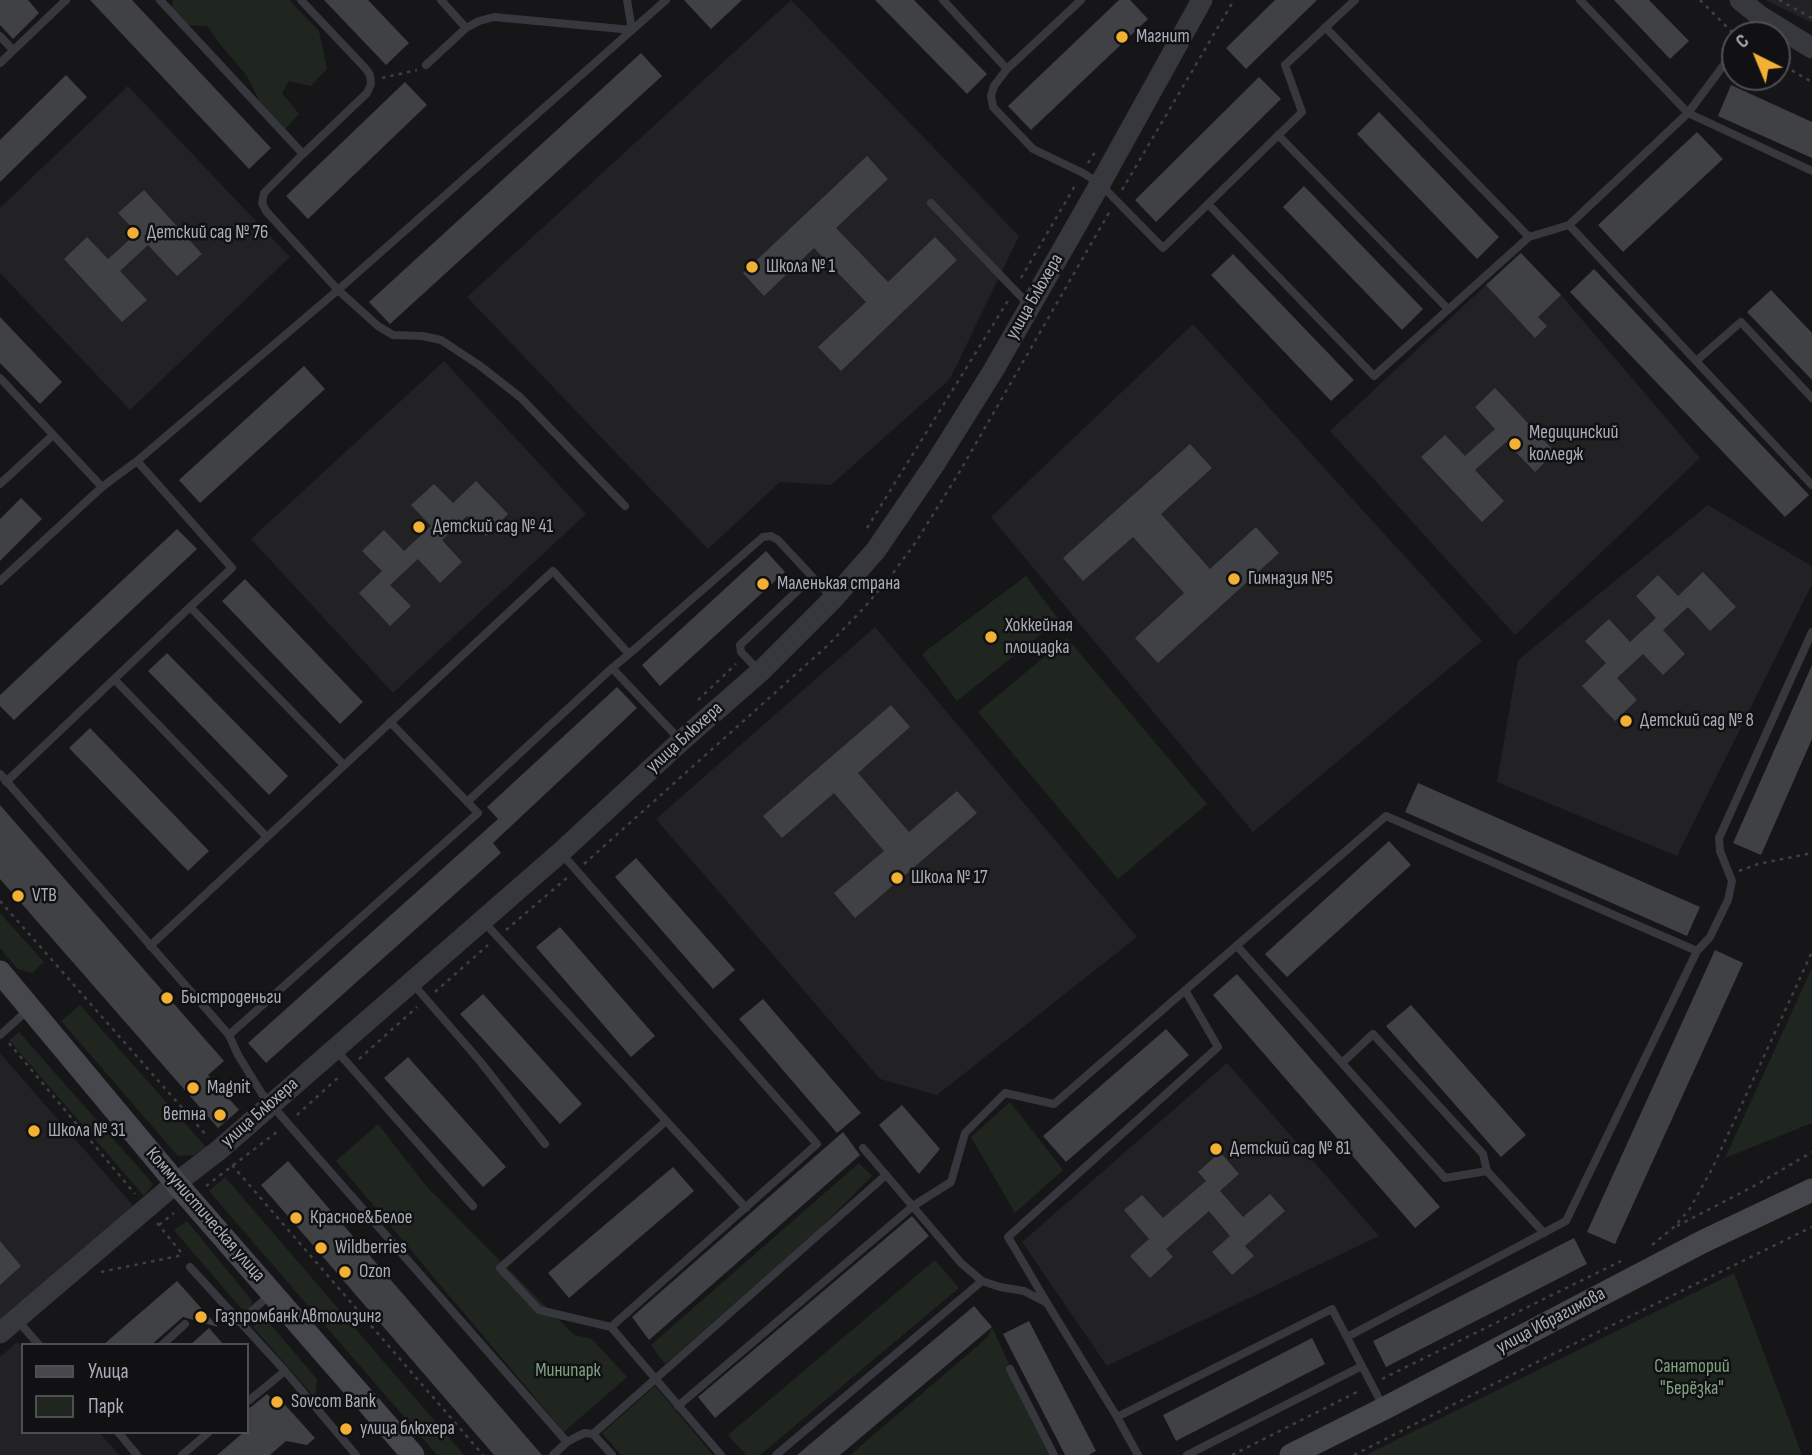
<!DOCTYPE html>
<html>
<head>
<meta charset="utf-8">
<style>
	body { margin:0 }
	#map { position:relative; width:1812px; height:1455px; overflow:hidden; background:#161618; font-family:"Sofia Sans Condensed",sans-serif }
	canvas { display:block }
	.legend { position:absolute; left:21px; top:1343px; width:228px; height:91px; box-sizing:border-box; background:#111113; border:2px solid #4d4f55; margin:0; padding:9px 12px; list-style:none; font-size:21px; color:#a8adb8 }
	.legend li { display:flex; align-items:center; gap:14px; height:35px }
	.legend b { width:35px; border:2px solid #4d4f55 }
	.north { position:absolute; left:1721px; top:21px; width:70px; height:70px; box-sizing:border-box; background:#111113; border:2px solid #4d4f55; border-radius:50%; rotate:317deg; font-size:19px; font-weight:700; line-height:28px; text-align:center; color:#a8adb8 }
	.north::after { content:''; display:block; margin:auto; width:24px; height:32px; background:#f2b134; clip-path:polygon(50% 0,100% 100%,50% 72%,0 100%) }
</style>
</head>
<body>
<div id="map">
<canvas width="1812" height="1455"></canvas>
<ul class="legend">
<li><b style="height:9px;background:#45474d"></b>Улица</li>
<li><b style="height:19px;background:#1e261f"></b>Парк</li>
</ul>
<div class="north">С</div>
</div>
<script>
const ctx = document.querySelector('canvas').getContext('2d');
ctx.lineJoin = 'round';
function paint(path, color) { ctx.fillStyle = color; ctx.fill(path, 'evenodd'); }
const poly = rows => new Path2D(rows.map(r => 'M' + r).join(''));
function stroke(path, color, width, dash) { ctx.strokeStyle = color; ctx.lineWidth = width; ctx.lineCap = dash ? 'butt' : 'round'; ctx.setLineDash(dash || []); ctx.stroke(path); }
function write(font, color, halo, rows, align = 'center') {
  ctx.font = font + ' "Sofia Sans Condensed",sans-serif'; ctx.lineWidth = 5; ctx.setLineDash([]); ctx.textBaseline = 'middle'; ctx.strokeStyle = halo; ctx.fillStyle = color; for (const [text, x, y, turn = 0] of rows) {
    ctx.save(); ctx.translate(x, y); ctx.rotate((+turn || 0) * Math.PI / 180); ctx.textAlign = isNaN(turn) ? turn : align; if (halo) ctx.strokeText(text, 0, 0); ctx.fillText(text, 0, 0); ctx.restore();
  }
}
paint(poly([
	[791,0,1019,236,950,379,831,485,780,482,708,549,467,297],
	[1767,0,1812,0,1812,23,1767,1],
	[128,86,290,257,130,410,0,273,0,208],
	[1520,253,1562,296,1700,458,1515,635,1330,431],
	[1193,324,1482,641,1253,832,991,517],
	[444,361,586,514,393,693,251,539],
	[1708,505,1812,566,1812,584,1677,856,1497,782,1518,660],
	[875,627,1137,937,937,1095,880,1079,656,819],
	[0,1053,136,1209,0,1325],
	[1227,1063,1379,1236,1107,1366,1022,1242],
	[17,1342,23,1348,23,1432,99,1432,119,1455,0,1455,0,1357]
]), '#222225');
paint(poly([
	[173,0,289,0,319,31,327,69,311,86,289,81,282,93,299,114,285,129,261,104,247,76,220,44,207,26,184,25,172,9],
	[1026,576,1059,620,957,701,922,654],
	[1067,638,1207,804,1118,879,978,712],
	[0,913,44,962,32,973,18,969,0,948],
	[1812,968,1812,1123,1725,1158],
	[80,1005,206,1147,194,1155,178,1156,61,1021],
	[19,1032,153,1184,144,1196,9,1040],
	[1010,1102,1063,1170,1015,1213,971,1137],
	[378,1124,427,1187,574,1335,592,1339,627,1377,564,1432,336,1161],
	[859,1163,872,1176,817,1231,665,1364,651,1345],
	[225,1177,464,1455,437,1455,209,1191],
	[187,1221,253,1302,246,1314,174,1230],
	[935,1260,959,1288,760,1455,746,1455,728,1435],
	[1734,1273,1802,1455,1366,1455],
	[264,1317,317,1379,315,1398,253,1327],
	[992,1327,1051,1455,850,1455,988,1337],
	[655,1386,713,1455,621,1455,602,1433]
]), '#1e261f');
paint(poly([
	[0,0,28,0,39,13,13,39,0,25],
	[90,0,132,0,271,148,249,169],
	[324,0,368,0,409,43,386,65],
	[684,0,742,0,711,29],
	[875,0,914,0,987,74,967,94],
	[1119,0,1130,0,1148,19,1031,130,1008,106],
	[1275,0,1317,0,1246,69,1226,48],
	[1614,0,1649,0,1689,41,1670,59],
	[641,53,662,76,390,324,369,302],
	[66,75,87,97,0,182,0,140],
	[1259,77,1281,99,1156,222,1135,200],
	[405,82,427,105,308,219,286,196],
	[1731,85,1812,122,1812,158,1718,116],
	[1379,112,1499,237,1477,259,1357,134],
	[1697,132,1723,159,1623,252,1598,225],
	[867,156,888,179,836,228,888,282,935,237,957,260,841,371,818,347,866,302,814,248,764,296,743,273],
	[1304,186,1423,309,1402,330,1283,207],
	[144,190,202,254,177,276,148,245,120,271,147,300,122,322,64,259,87,237,108,259,137,233,118,213],
	[1521,253,1561,295,1538,317,1547,326,1535,338,1486,285],
	[1233,254,1354,380,1331,401,1211,275],
	[1594,269,1809,495,1785,517,1570,292],
	[1771,290,1812,333,1812,380,1747,312],
	[0,317,62,382,40,404,0,363],
	[304,366,325,389,200,503,179,480],
	[1495,388,1555,452,1535,472,1506,442,1475,470,1504,501,1482,522,1421,457,1445,435,1465,456,1495,429,1475,407],
	[1190,444,1212,468,1161,514,1210,569,1256,527,1279,553,1158,663,1135,638,1184,593,1133,537,1083,581,1063,558],
	[476,481,508,514,486,536,467,516,442,540,462,562,440,583,418,559,390,585,411,606,390,626,359,593,382,571,362,551,384,530,404,551,431,526,411,505,434,484,453,503],
	[21,498,42,519,0,561,0,519],
	[177,529,197,549,14,720,0,706,0,695],
	[766,551,785,572,660,686,642,665],
	[1703,572,1736,607,1710,631,1688,607,1663,630,1685,654,1663,675,1643,654,1617,678,1637,700,1615,721,1582,686,1606,663,1585,641,1609,619,1630,642,1656,618,1636,596,1658,575,1678,596],
	[245,579,363,702,340,724,222,601],
	[167,653,288,776,269,795,148,671],
	[1812,665,1812,739,1761,855,1733,843],
	[617,687,637,708,493,843,501,853,266,1063,248,1043,498,819,487,807],
	[891,705,910,727,858,773,909,832,957,791,977,813,855,918,834,893,884,851,834,793,782,838,763,816],
	[90,728,209,851,188,871,69,748],
	[1418,783,1700,907,1687,936,1405,812],
	[0,805,224,1061,208,1075,239,1110,218,1128,0,879],
	[1389,841,1411,865,1287,977,1265,954],
	[636,858,735,970,713,989,615,877],
	[560,927,655,1036,631,1057,536,947],
	[1715,950,1743,963,1615,1244,1587,1232],
	[1237,974,1440,1207,1415,1228,1213,995],
	[483,994,582,1104,560,1124,460,1014],
	[763,999,861,1113,837,1133,739,1019],
	[1411,1005,1526,1135,1501,1157,1386,1026],
	[1166,1029,1189,1055,1066,1162,1043,1136],
	[408,1057,506,1167,483,1187,384,1078],
	[902,1105,940,1149,919,1174,879,1125],
	[843,1132,860,1155,649,1340,632,1317],
	[1220,1152,1239,1174,1220,1191,1243,1217,1270,1194,1285,1211,1245,1246,1254,1256,1232,1275,1212,1252,1230,1236,1209,1211,1166,1249,1173,1257,1150,1278,1130,1256,1149,1239,1124,1210,1142,1195,1163,1218,1206,1181,1198,1172],
	[288,1161,542,1455,494,1455,261,1185],
	[673,1167,694,1191,569,1298,548,1273],
	[912,1216,929,1236,715,1418,698,1397],
	[1574,1238,1587,1264,1386,1367,1373,1341],
	[0,1241,21,1266,0,1285],
	[177,1281,218,1327,183,1317,151,1345,103,1345],
	[974,1306,992,1327,840,1455,797,1455],
	[1029,1321,1096,1451,1089,1455,1065,1455,1003,1334],
	[209,1328,224,1345,190,1345],
	[1312,1338,1325,1364,1176,1441,1163,1415],
	[267,1394,272,1399,276,1395,315,1438,307,1445,286,1441,270,1455,217,1455,244,1432,247,1432,247,1408,251,1407]
]), '#404145');
stroke(poly([
	[1700,0,1735,35],
	[1779,0,1812,18],
	[1777,62,1812,82],
	[382,78,417,70],
	[1088,163,1096,151],
	[1122,190,1234,0],
	[1021,278,1076,184],
	[867,528,1009,299],
	[698,700,736,664],
	[584,864,826,647,863,609,890,577,916,542,960,471,1110,211],
	[1739,871,1758,864,1812,853],
	[0,901,206,1135],
	[506,930,568,877],
	[435,992,488,945],
	[9,1043,135,1194],
	[359,1059,417,1007],
	[297,1115,341,1075],
	[232,1165,483,1455],
	[206,1186,278,1131],
	[157,1223,184,1256],
	[159,1225,174,1213],
	[1677,1226,1756,1185,1812,1152],
	[1652,1245,1674,1227,1689,1210,1712,1169,1812,952],
	[101,1272,183,1255],
	[1382,1379,1621,1261],
	[1232,1455,1361,1390],
	[1354,1455,1543,1359,1812,1227]
]), '#3d3f44', 2.5, [3.5, 5]);
stroke(poly([
	[160,0,303,154,264,193,262,203,266,211,338,290,378,326,393,335,422,336,441,340,479,365,520,397,625,506],
	[301,0,366,69,370,75,371,84,367,93,303,154],
	[441,0,466,28,479,21,494,17,632,30],
	[627,0,632,30],
	[943,0,1007,69,994,86,991,96,993,107,1033,149,1083,173,1100,184,1163,248,1302,112,1285,65,1355,0],
	[1580,0,1688,113,1569,225,1696,361],
	[1325,27,1529,237,1569,225],
	[1746,35,1759,18],
	[0,36,13,50],
	[1735,50,1688,113,1812,171],
	[0,63,66,0],
	[426,65,466,28],
	[1007,69,1081,0],
	[1278,135,1448,309],
	[931,203,1028,304],
	[1208,204,1374,376,1529,237],
	[0,378,102,487],
	[1812,398,1741,322,1696,361,1812,485],
	[137,461,232,568,190,607],
	[0,484,53,435],
	[0,581,102,487,137,461,338,290,666,0],
	[629,654,763,537,771,536,778,540,832,598],
	[759,671,741,652,740,645,812,577],
	[114,679,267,837],
	[0,774,229,1035,238,1055,262,1094,567,1442],
	[6,782,190,607,344,765],
	[467,802,612,668],
	[562,854,817,1144,611,1327],
	[484,922,746,1208],
	[150,946,553,571,629,654,612,668,681,741],
	[1237,946,1445,1178,1487,1171,1544,1233],
	[413,984,479,1060,545,1144],
	[0,1035,29,1009],
	[229,1035,478,813,390,722],
	[336,1050,473,1206],
	[1342,1063,1373,1034,1483,1154,1487,1171],
	[666,1121,500,1268,539,1310,611,1327,721,1455],
	[863,1148,961,1263,982,1281,1000,1287,1024,1291,1047,1303,1117,1417,1138,1455],
	[190,1267,285,1371,356,1455],
	[1047,1303,1008,1237,1218,1047,1185,990],
	[18,1321,39,1345],
	[239,1322,271,1294],
	[1347,1337,1566,1221,1697,951,1710,937,1728,900,1732,881,1720,851,1719,838,1812,632],
	[162,1345,185,1324],
	[1010,1369,1054,1455],
	[247,1402,285,1371],
	[678,1406,913,1206,951,1182,965,1133,1005,1093,1054,1104,1386,816,1697,951],
	[1117,1417,1332,1309,1383,1406],
	[118,1432,137,1455],
	[182,1455,209,1432],
	[553,1455,567,1442,576,1437,585,1433,593,1434],
	[612,1455,593,1434,886,1175],
	[776,1455,982,1281],
	[1187,1455,1362,1366]
]), '#37383d', 8);
stroke(poly([
	[1740,0,1760,16,1812,48],
	[0,1333,176,1183,219,1150,561,852,681,741,760,672,833,599,876,550,936,462,993,371,1100,184,1202,0]
]), '#37383d', 21);
stroke(poly([
	[0,972,176,1183,413,1455],
	[1291,1455,1385,1408,1704,1241,1812,1190]
]), '#45474d', 23);
for (const [x, y, r, color] of [
	[1122,37,7,"#f2b134"],
	[133,233,7,"#f2b134"],
	[752,267,7,"#f2b134"],
	[1515,444,7,"#f2b134"],
	[419,527,7,"#f2b134"],
	[1234,579,7,"#f2b134"],
	[763,584,7,"#f2b134"],
	[991,637,7,"#f2b134"],
	[1626,721,7,"#f2b134"],
	[897,878,7,"#f2b134"],
	[18,896,7,"#f2b134"],
	[167,998,7,"#f2b134"],
	[193,1088,7,"#f2b134"],
	[220,1115,7,"#f2b134"],
	[34,1131,7,"#f2b134"],
	[1216,1149,7,"#f2b134"],
	[296,1218,7,"#f2b134"],
	[321,1248,7,"#f2b134"],
	[345,1272,7,"#f2b134"],
	[201,1317,7,"#f2b134"],
	[277,1402,7,"#f2b134"],
	[346,1429,7,"#f2b134"]
]) { const dot = new Path2D(); dot.arc(x, y, r, 0, 2 * Math.PI); ctx.fillStyle = color; ctx.fill(dot); stroke(dot, '#111113', 2.5); }
write('19px', '#a8adb8', '#111113', [
	["Магнит",1136,37],
	["Детский сад № 76",147,233],
	["Школа № 1",766,267],
	["Медицинский",1529,433],
	["колледж",1529,455],
	["Детский сад № 41",433,527],
	["Гимназия №5",1248,579],
	["Маленькая страна",777,584],
	["Хоккейная",1005,626],
	["площадка",1005,648],
	["Детский сад № 8",1640,721],
	["Школа № 17",911,878],
	["VTB",32,896],
	["Быстроденьги",181,998],
	["Magnit",207,1088],
	["ветна",206,1115,"right"],
	["Школа № 31",48,1131],
	["Детский сад № 81",1230,1149],
	["Красное&Белое",310,1218],
	["Wildberries",335,1248],
	["Ozon",359,1272],
	["Газпромбанк Автолизинг",215,1317],
	["Sovcom Bank",291,1402],
	["улица блюхера",360,1429]
], 'left');
write('19px', '#a8adb8', '#111113', [
	["улица Блюхера",1035,297,-60],
	["улица Блюхера",685,738,-42],
	["улица Блюхера",260,1113,-41],
	["Коммунистическая улица",205,1215,49],
	["улица Ибрагимова",1551,1321,-28]
]);
write('19px', '#7fa381', '#111113', [
	["Санаторий",1692,1367],
	["\"Берёзка\"",1692,1389],
	["Минипарк",568,1371]
]);
</script>
</body>
</html>
